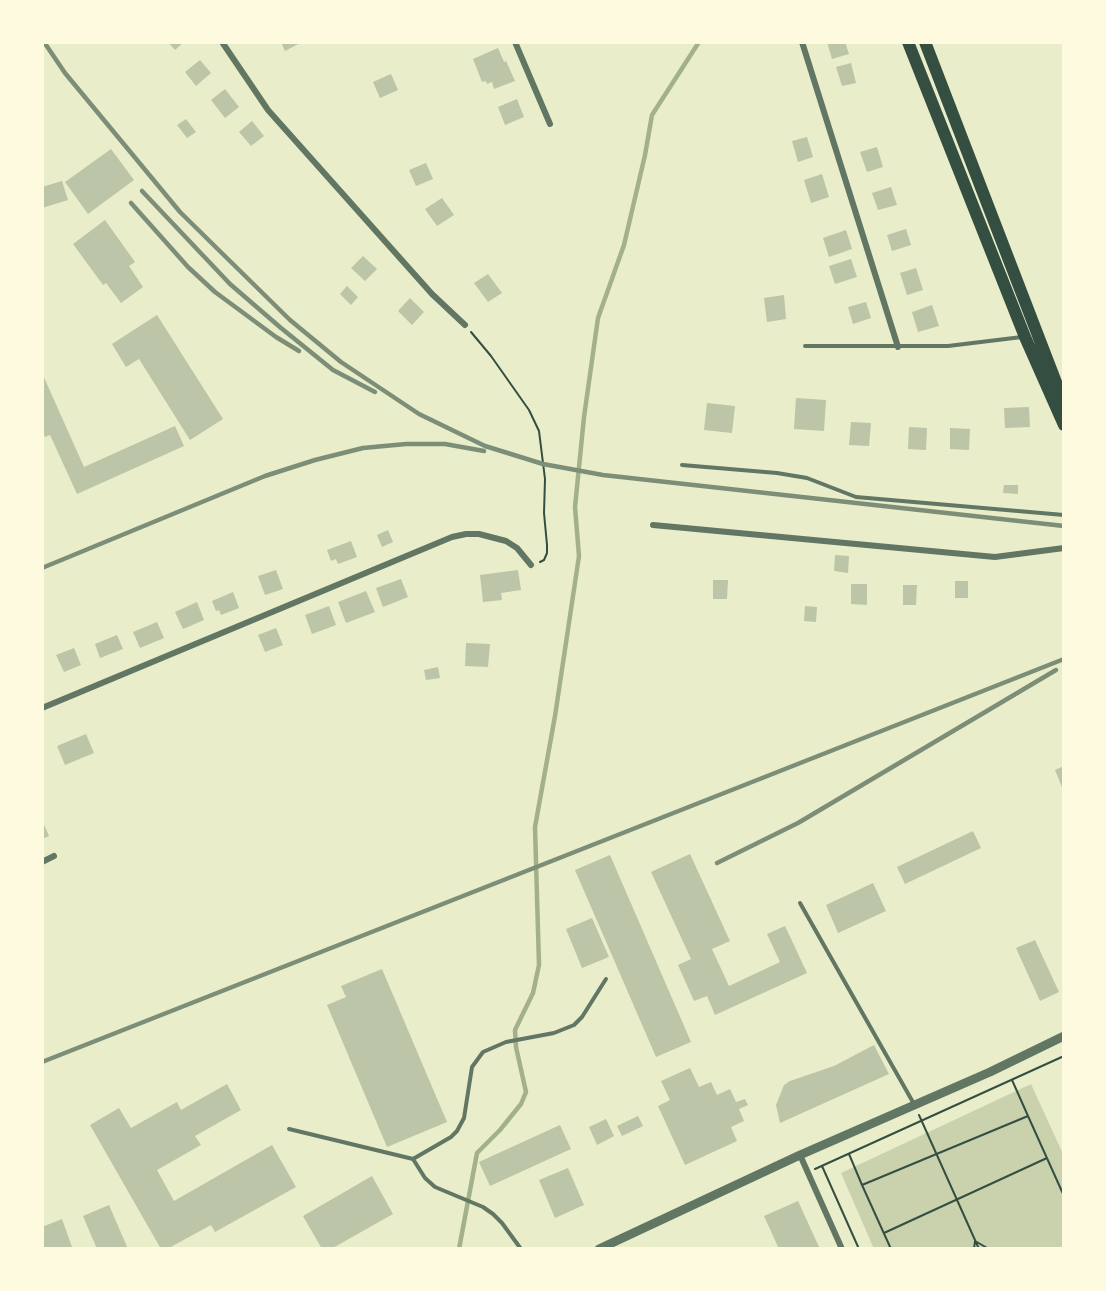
<!DOCTYPE html>
<html>
<head>
<meta charset="utf-8">
<style>
  body { margin:0 }
  #map { position:relative; width:1106px; height:1291px; overflow:hidden; background:#e9edc9; font-family:Rubik,sans-serif }
  canvas { display:block }
  .frame { position:absolute; inset:0; border:44px solid #fefae0; pointer-events:none }
</style>
</head>
<body>
<div id="map">
<canvas width="1106" height="1291"></canvas>
<div class="frame"></div>
</div>
<script>
const ctx = document.querySelector('canvas').getContext('2d');
ctx.lineJoin = 'round';
function paint(path, color) {
  ctx.fillStyle = color;
  ctx.fill(path, 'evenodd');
}
function shape(rows) {
  const path = new Path2D();
  for (const r of rows) {
    path.moveTo(r[0], r[1]);
    for (let i = 2; i < r.length; i += 2) path.lineTo(r[i], r[i + 1]);
  }
  return path;
}
function stroke(path, color, width, dash) {
  ctx.strokeStyle = color;
  ctx.lineWidth = width;
  ctx.lineCap = dash ? 'butt' : 'round';
  ctx.setLineDash(dash || []);
  ctx.stroke(path);
}
const green = shape([
  [1031,1084,1064,1156,1064,1249,874,1249,841,1173]
]);
const stream = shape([
  [459,1249,477,1153,500,1130,521,1104,526,1092,516,1047,515,1030,533,993,539,965,535,827,555,716,579,556,575,507,584,417,598,318,624,245,645,155,652,115,699,42]
]);
const building = shape([
  [168,42,184,42,175,50],
  [281,42,302,42,285,51],
  [827,42,845,42,849,54,832,59],
  [498,48,504,62,506,61,515,81,494,89,492,82,487,84,486,81,482,82,473,59],
  [200,60,211,73,196,86,185,72],
  [851,63,856,83,842,86,836,67],
  [391,74,398,90,380,98,373,82],
  [225,89,239,107,225,118,211,100],
  [517,99,524,117,505,125,498,107],
  [186,119,196,132,187,138,177,125],
  [252,121,264,136,251,146,239,132],
  [807,137,813,157,798,162,792,141],
  [877,147,883,167,867,172,860,152],
  [111,149,134,180,88,214,65,182],
  [426,163,433,179,416,186,409,170],
  [822,174,829,197,811,203,804,180],
  [62,181,68,200,42,208,42,187],
  [891,187,897,205,878,210,872,193],
  [442,198,454,215,437,226,425,209],
  [105,220,135,262,129,266,143,287,121,303,106,283,103,285,73,244],
  [906,229,911,245,892,251,887,235],
  [846,230,852,249,829,257,823,238],
  [363,256,377,269,365,281,351,268],
  [851,259,857,277,835,284,829,266],
  [916,268,923,290,907,295,900,273],
  [488,274,502,293,488,302,474,283],
  [347,286,358,297,351,305,340,294],
  [784,295,786,319,767,322,764,298],
  [410,298,424,312,412,325,398,311],
  [866,302,871,318,853,324,848,307],
  [932,305,939,326,918,332,912,312],
  [157,315,223,419,190,440,139,359,126,367,112,344],
  [42,373,84,467,175,426,184,446,77,494,50,435,45,437,42,429],
  [796,398,826,400,824,431,794,429],
  [707,403,735,406,732,433,704,430],
  [1029,407,1030,427,1005,428,1004,408],
  [851,422,871,423,869,446,849,445],
  [909,427,927,428,926,450,908,449],
  [950,428,970,429,969,450,950,449],
  [1004,485,1018,485,1018,494,1003,493],
  [388,530,393,542,382,547,377,535],
  [351,541,357,557,338,564,336,559,331,561,327,550],
  [835,555,849,556,848,573,834,571],
  [276,570,283,589,265,595,258,576],
  [518,570,521,590,501,593,502,600,483,602,480,575],
  [401,579,408,597,383,607,376,588],
  [713,580,728,580,727,599,713,599],
  [955,581,968,581,968,598,955,598],
  [851,584,867,584,867,605,851,604],
  [903,585,917,585,916,605,903,605],
  [366,591,375,612,346,623,338,602],
  [233,592,239,608,221,615,219,610,216,611,212,601],
  [197,602,204,620,183,629,175,612],
  [329,606,336,625,312,634,305,615],
  [805,606,817,607,816,622,804,621],
  [157,622,164,638,140,648,133,632],
  [276,628,283,645,265,652,258,635],
  [117,635,123,649,100,658,95,644],
  [466,643,490,644,488,667,465,666],
  [74,648,81,665,64,672,56,655],
  [438,667,440,678,426,680,424,670],
  [86,734,94,753,65,765,57,746],
  [1064,766,1064,792,1055,770],
  [42,820,49,836,42,839],
  [973,831,981,848,905,884,897,867],
  [690,854,730,941,712,949,729,986,780,962,767,934,785,926,807,973,715,1015,707,996,694,1001,678,965,691,959,651,872],
  [610,855,691,1042,656,1057,575,870],
  [873,883,886,911,838,933,826,905],
  [592,918,609,957,582,968,566,929],
  [1035,940,1059,992,1040,1001,1016,948],
  [382,969,447,1122,387,1147,327,1005,346,997,341,986],
  [874,1045,889,1074,780,1123,776,1105,784,1085,790,1081,834,1066],
  [690,1068,699,1087,711,1082,717,1095,730,1089,736,1102,745,1099,748,1105,739,1109,744,1121,731,1127,737,1141,685,1165,658,1106,670,1100,661,1081],
  [227,1084,241,1110,195,1136,201,1145,157,1170,174,1201,272,1145,296,1187,215,1232,211,1225,167,1249,161,1249,90,1125,119,1108,131,1128,177,1102,181,1110],
  [638,1116,643,1126,622,1136,617,1126],
  [606,1119,614,1136,597,1145,589,1127],
  [560,1125,571,1149,490,1186,479,1162],
  [568,1168,584,1205,555,1218,539,1180],
  [372,1176,393,1214,331,1249,322,1249,303,1216],
  [798,1201,820,1249,779,1249,764,1216],
  [109,1205,128,1249,97,1249,83,1216],
  [62,1219,72,1247,67,1249,42,1249,42,1227]
]);
const path = shape([
  [471,332,491,356,529,410,539,431,545,479,544,513,547,545,547,553,544,560,540,562],
  [1012,1080,1028,1116],
  [919,1115,979,1249],
  [849,1154,862,1185],
  [822,1166,859,1249],
  [815,1169,1064,1056],
  [884,1233,1047,1158],
  [891,1249,862,1185,1028,1116,1064,1196],
  [974,1249,975,1241,989,1249]
]);
const service = shape([
  [805,346,948,346,1022,337],
  [682,465,777,473,807,478,856,497,1064,515],
  [800,903,914,1104],
  [289,1129,413,1159,425,1178,435,1187,483,1207,493,1214,502,1223,521,1249],
  [413,1159,451,1137,457,1131,464,1118,472,1067,483,1052,506,1042,554,1033,574,1025,582,1017,606,979]
]);
const minor = shape([
  [222,42,268,110,432,294,465,325],
  [515,42,550,124],
  [802,42,898,347],
  [653,525,995,557,1064,548],
  [42,708,452,537,466,534,479,534,506,541,517,548,531,565],
  [42,862,54,856],
  [800,1155,842,1249]
]);
const tertiary = shape([
  [599,1249,800,1155,990,1072,1064,1036]
]);
const trunk = shape([
  [908,42,1025,337,1064,425],
  [925,42,1064,403]
]);
const rail = shape([
  [44,42,65,73,180,212,290,320,341,362,419,414,485,446,543,464,603,475,1064,526],
  [142,191,230,284,281,328,333,370,375,392],
  [131,203,188,267,215,292,276,337,299,351],
  [42,568,265,476,315,460,363,448,406,444,445,444,484,451],
  [717,863,798,823,1056,670],
  [42,1062,1064,659]
]);
paint(green, '#cad2ad');
stroke(stream, '#a3b18a', 4.5);
paint(building, '#bcc5a7');
stroke(path, '#344e41', 2);
stroke(service, '#617663', 4);
stroke(minor, '#617663', 6);
stroke(tertiary, '#617663', 9);
stroke(trunk, '#344e41', 12);
stroke(rail, '#7c8e77', 4.5);
</script>
</body>
</html>
